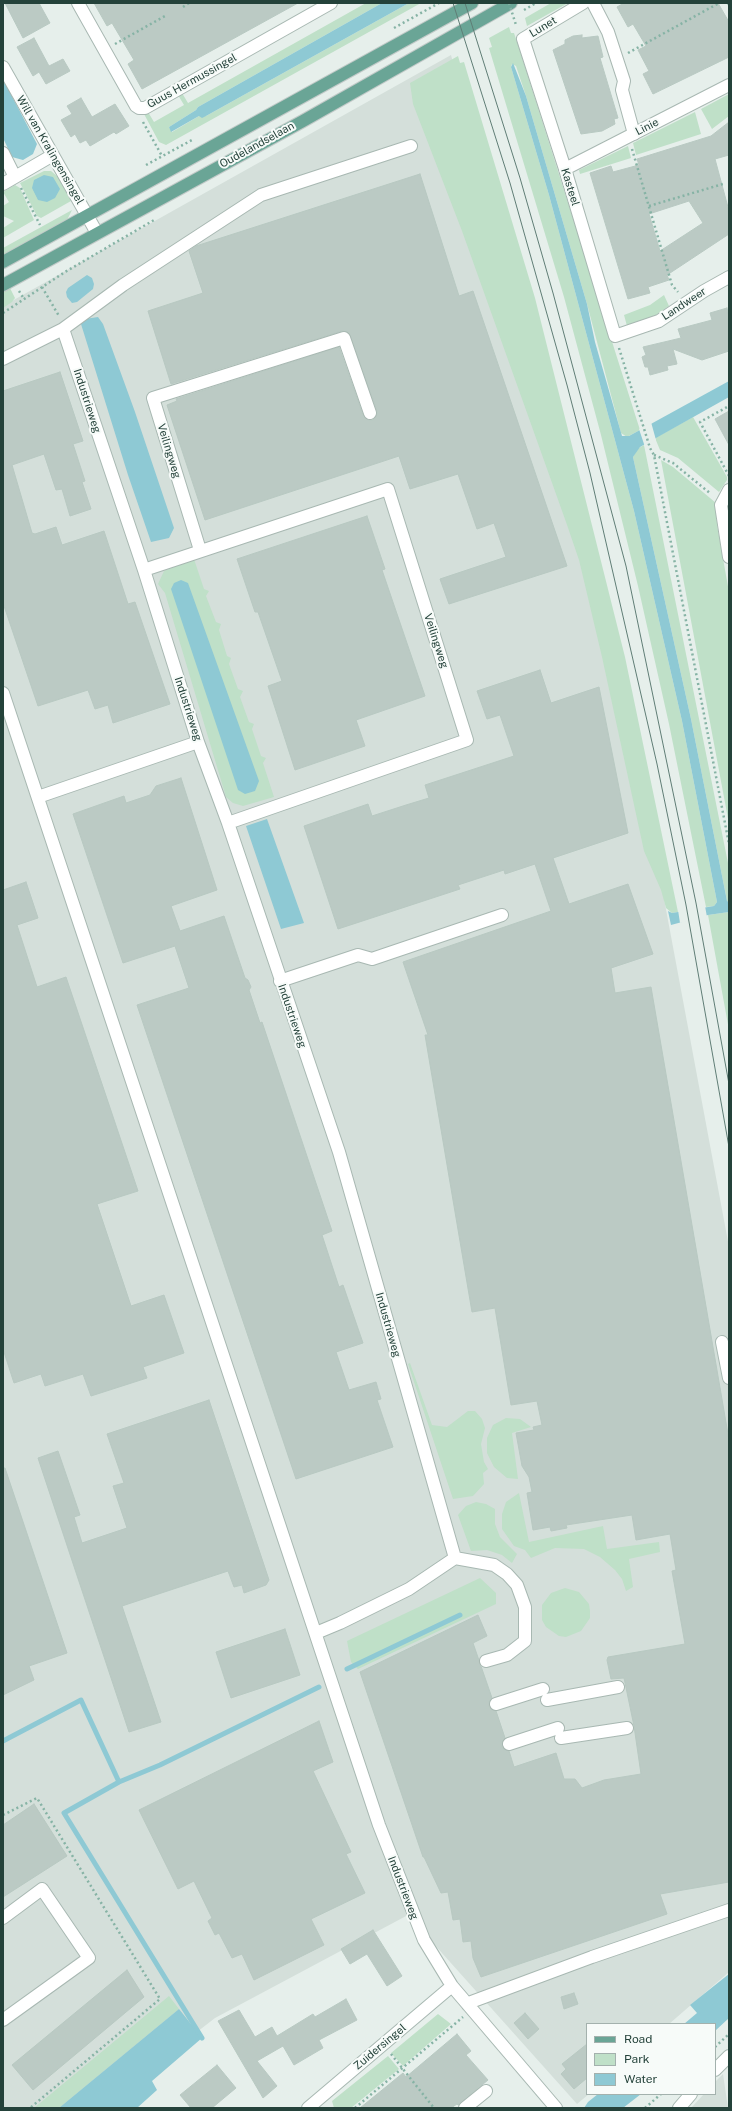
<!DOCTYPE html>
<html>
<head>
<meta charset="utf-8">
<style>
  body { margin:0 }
  #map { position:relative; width:732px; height:2111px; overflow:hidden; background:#e6efeb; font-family:"Public Sans",sans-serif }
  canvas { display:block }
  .frame { position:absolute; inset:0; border:4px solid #24423a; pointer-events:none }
  .legend { position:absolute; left:586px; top:2023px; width:130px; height:72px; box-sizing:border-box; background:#f7fbf9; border:1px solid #a3b1ad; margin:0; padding:5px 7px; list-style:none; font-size:12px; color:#24423a }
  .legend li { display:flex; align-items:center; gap:8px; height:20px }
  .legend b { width:20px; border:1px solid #a3b1ad }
</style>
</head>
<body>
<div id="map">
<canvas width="732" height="2111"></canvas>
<div class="frame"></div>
<ul class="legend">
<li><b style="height:5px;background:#6aa596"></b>Road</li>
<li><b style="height:11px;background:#bfe0c8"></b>Park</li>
<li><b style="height:11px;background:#8ec9d4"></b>Water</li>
</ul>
</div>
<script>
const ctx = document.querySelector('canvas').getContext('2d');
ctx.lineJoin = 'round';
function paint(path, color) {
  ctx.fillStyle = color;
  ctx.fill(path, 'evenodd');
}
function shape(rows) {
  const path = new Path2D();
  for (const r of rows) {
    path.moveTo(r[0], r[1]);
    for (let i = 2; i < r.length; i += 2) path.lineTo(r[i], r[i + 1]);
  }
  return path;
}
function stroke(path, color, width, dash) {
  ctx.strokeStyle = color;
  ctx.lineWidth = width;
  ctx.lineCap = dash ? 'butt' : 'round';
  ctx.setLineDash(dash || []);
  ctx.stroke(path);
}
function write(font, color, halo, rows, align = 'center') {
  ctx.font = font + ' "Public Sans",sans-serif';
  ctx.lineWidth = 4;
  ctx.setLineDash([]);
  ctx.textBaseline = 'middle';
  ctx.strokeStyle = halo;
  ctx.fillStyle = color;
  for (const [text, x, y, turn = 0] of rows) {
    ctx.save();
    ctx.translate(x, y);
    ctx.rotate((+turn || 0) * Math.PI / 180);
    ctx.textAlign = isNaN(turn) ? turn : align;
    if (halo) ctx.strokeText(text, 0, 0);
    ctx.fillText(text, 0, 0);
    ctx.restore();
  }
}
const built = shape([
  [451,55,648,813,729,1247,729,1972,669,2024,587,2024,587,2094,589,2094,577,2104,408,1915,215,2018,99,2108,3,2108,3,306],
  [723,2074,728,2108,691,2108,704,2094,715,2094,715,2082]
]);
const green = shape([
  [366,3,382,3,198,107,196,110,169,127,172,132,199,116,206,116,409,3,421,3,166,145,159,142,144,114,148,112,154,122,184,105,178,95,182,93,188,103],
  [551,3,568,3,527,26,525,18],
  [509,27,511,33,514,33,519,48,640,430,627,437,621,433,587,304,526,96,516,66,512,64,511,67,549,195,634,511,682,721,717,902,714,906,706,907,669,724,638,586,601,435,564,297,489,48,492,47,489,38],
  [458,56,460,63,464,62,535,298,625,657,678,912,672,913,666,908,661,890,644,851,602,657,579,560,566,522,462,231,413,104,410,83],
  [729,94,729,116,712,129,701,109],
  [695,112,701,134,636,155,633,143],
  [628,146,631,158,580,174,579,170],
  [44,171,51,171,58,177,71,201,41,218,37,216,20,183],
  [15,185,20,188,34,220,3,238,3,228,14,221,3,216,3,206,9,202,3,192],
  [72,210,66,222,3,257,3,248],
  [9,286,15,298,12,302,3,308,3,289],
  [664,295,669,306,656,315,627,326,624,315,650,305],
  [693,417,727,477,727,480,719,492,678,458,660,450,655,438],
  [644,445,729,868,729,902,727,901,691,719,633,457,637,449],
  [661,460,673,467,716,503,717,525,729,592,729,824],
  [194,559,204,589,209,591,206,596,216,622,221,624,219,630,227,656,231,658,229,664,238,689,243,691,240,697,249,722,254,724,252,729,261,756,266,758,263,763,274,797,243,806,233,803,226,797,165,593,158,584,164,571],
  [729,912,729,1030,708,915],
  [410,1363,432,1425,447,1427,468,1411,475,1411,482,1419,485,1428,481,1444,484,1462,488,1469,483,1473,484,1484,473,1496,453,1499,408,1364],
  [506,1418,520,1419,531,1427,512,1433,518,1479,507,1478,494,1467,487,1453,487,1438,493,1425],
  [519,1493,529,1542,603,1526,607,1549,659,1542,660,1552,629,1559,633,1587,626,1591,622,1579,615,1570,600,1557,584,1549,555,1548,531,1558,525,1550,514,1546,502,1529,502,1514,506,1502],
  [476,1502,486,1504,495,1509,495,1524,500,1537,517,1554,512,1563,502,1555,487,1550,471,1551,458,1515,466,1506],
  [480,1578,496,1593,496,1604,358,1669,351,1662,347,1641],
  [565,1588,579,1592,589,1604,590,1611,590,1618,581,1631,566,1637,559,1636,546,1627,542,1620,542,1605,551,1593],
  [169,1996,179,2009,59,2108,34,2108],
  [438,2014,451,2024,403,2066,391,2053],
  [388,2056,399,2069,351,2108,334,2108,332,2101]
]);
const water = shape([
  [382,3,409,3,206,116,202,118,199,116,171,132,169,127,196,110,198,107],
  [513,63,526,96,587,304,595,342,622,436,629,436,729,381,729,397,640,447,633,457,691,719,727,901,729,902,729,912,708,915,671,925,668,911,672,913,714,906,717,902,682,721,634,511,549,195,511,67],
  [3,79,37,144,33,154,23,160,12,157,3,138],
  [44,175,53,177,60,189,55,198,47,202,38,200,32,188,34,180],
  [87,275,92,278,94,284,93,289,77,302,72,303,67,297,66,292,68,288],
  [98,317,103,324,135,412,174,528,169,538,151,542,128,475,81,324,85,319],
  [181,580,188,583,259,781,255,791,245,794,238,790,171,589,174,583],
  [267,819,304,923,281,929,246,826],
  [729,1974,729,2018,715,2031,715,2024,684,2024,697,2013,690,2005],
  [179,2009,202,2038,152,2081,157,2090,137,2108,59,2108],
  [598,2094,641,2094,623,2108,584,2108,588,2102]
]);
const pier = shape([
  [651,422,656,440,645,447,639,429],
  [705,906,707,917,680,923,678,910]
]);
const stream = shape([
  [347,1669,460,1615],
  [3,1741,81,1700,119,1782],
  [202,2038,64,1813,119,1782,160,1765,319,1687]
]);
const building = shape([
  [5,3,39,3,50,23,23,38,5,3],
  [94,3,298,3,142,89,128,64,134,60,112,23,107,26,94,3],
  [624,3,718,3,729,22,729,57,653,94,643,74,649,71,638,50,646,46,633,24,628,27,617,7,624,3],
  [582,35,582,38,598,36,603,57,600,58,618,118,614,119,615,124,602,131,581,134,553,50,565,44,565,40,573,36,582,35],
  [34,38,49,66,63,59,70,71,46,84,39,72,33,76,17,47,34,38],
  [81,98,92,117,115,104,129,126,116,134,114,132,90,146,86,140,80,143,75,134,71,137,61,120,72,114,67,106,81,98],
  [729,122,729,155,715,159,729,211,729,234,667,275,669,280,648,287,650,293,628,299,590,173,611,166,613,172,639,165,637,159,711,136,729,122],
  [689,201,703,223,660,251,649,214,689,201],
  [420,174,459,296,473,291,567,566,449,604,440,579,506,557,494,523,477,529,458,474,410,489,399,456,205,520,167,405,177,401,176,399,339,347,363,415,368,420,373,420,377,415,377,411,349,333,342,331,171,384,148,311,203,293,189,251,196,246,420,174],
  [727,308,729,316,729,351,702,360,673,349,677,364,667,366,668,370,650,375,648,367,645,367,642,357,646,355,643,347,681,338,678,329,712,320,710,313,727,308],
  [60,372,83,441,73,444,85,481,82,482,91,509,70,516,62,489,56,490,44,454,12,465,32,533,35,534,56,527,62,545,104,531,128,604,135,602,170,704,113,723,108,705,95,709,88,690,38,706,3,603,3,391,60,372],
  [729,411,729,445,715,419,729,411],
  [367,516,385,569,382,570,425,696,356,720,365,746,295,770,268,686,282,681,258,612,255,612,237,559,367,516],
  [540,670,551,703,599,687,628,833,553,858,569,904,628,884,653,954,611,968,615,993,651,987,729,1440,729,1882,660,1894,667,1914,481,1977,473,1958,471,1941,463,1942,460,1919,453,1920,448,1892,441,1893,424,1857,423,1857,360,1672,478,1615,487,1636,473,1643,492,1698,489,1702,489,1707,496,1711,505,1738,502,1742,502,1747,509,1751,514,1767,556,1753,564,1779,575,1779,582,1788,604,1780,641,1774,634,1726,624,1678,611,1679,607,1660,608,1657,685,1644,672,1571,676,1570,670,1534,636,1540,632,1515,566,1525,567,1528,551,1531,550,1527,533,1530,527,1493,532,1492,529,1477,522,1466,516,1433,534,1430,533,1427,542,1425,537,1401,511,1405,495,1308,472,1312,425,1035,428,1035,403,962,551,911,535,864,505,874,504,870,458,885,460,889,338,929,304,826,368,804,372,816,406,805,429,798,425,785,514,756,500,715,487,719,477,691,540,670],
  [181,778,217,890,171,906,180,931,224,916,245,978,248,980,251,987,249,990,260,1023,262,1022,332,1231,322,1235,339,1287,343,1285,363,1343,336,1352,349,1390,376,1382,381,1399,377,1400,393,1447,296,1479,137,1005,189,988,175,946,123,963,73,814,124,796,126,803,150,795,156,786,181,778],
  [26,882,38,918,17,925,37,987,66,977,138,1191,97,1204,131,1306,164,1295,184,1353,143,1367,147,1378,91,1396,83,1374,45,1386,41,1374,14,1383,3,1349,3,890,26,882],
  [209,1400,269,1580,266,1585,244,1593,242,1585,234,1587,228,1571,122,1606,161,1722,129,1732,38,1458,58,1451,80,1515,74,1517,82,1543,127,1528,113,1486,124,1483,107,1434,209,1400],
  [3,1468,5,1468,67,1653,29,1666,34,1680,3,1695,3,1468],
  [285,1629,300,1675,231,1698,216,1652,285,1629],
  [319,1721,333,1762,313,1771,351,1852,346,1854,365,1893,311,1919,324,1945,254,1980,242,1954,232,1958,219,1933,215,1935,208,1921,212,1918,194,1881,178,1889,139,1810,319,1721],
  [34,1804,67,1856,3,1897,3,1825,34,1804],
  [373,1930,402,1976,387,1986,367,1954,350,1964,341,1949,373,1930],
  [127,1970,144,1997,33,2090,12,2065,127,1970],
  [574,1993,578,2004,564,2009,561,1997,574,1993],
  [346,1999,357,2020,319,2040,323,2048,294,2065,283,2046,257,2061,277,2086,263,2098,218,2021,239,2010,255,2037,272,2027,277,2036,313,2014,315,2017,346,1999],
  [525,2013,539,2029,528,2039,514,2023,525,2013],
  [457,2034,471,2051,466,2055,488,2080,458,2105,457,2104,451,2108,360,2108,403,2073,406,2077,457,2034],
  [587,2044,587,2078,574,2089,561,2074,566,2069,562,2064,587,2044],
  [217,2065,236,2088,212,2108,191,2108,180,2095,217,2065]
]);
const path = shape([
  [728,3,729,5],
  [183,7,189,3],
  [524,10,536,3],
  [394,28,439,3],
  [115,44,165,16],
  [628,53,719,3],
  [143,122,162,156],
  [632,149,672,285,678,292],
  [146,165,192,140],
  [21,188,40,225],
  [649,206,723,184],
  [42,287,59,316],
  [19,291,24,299],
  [3,313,65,272,154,220],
  [619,348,650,448,654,455,729,844],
  [654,455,673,463,711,494],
  [729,476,700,422,729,406],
  [3,1815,37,1798,160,1999,30,2108],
  [715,2047,729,2034],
  [391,2054,434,2108],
  [355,2108,463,2017],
  [645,2108,661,2094]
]);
const minor = shape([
  [78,3,136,106,139,108,145,108,331,3],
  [583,3,523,39,565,169,615,336,659,321,704,291,729,277],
  [593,3,608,32,624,81,622,90,634,134],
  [3,67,97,233],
  [3,153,15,177],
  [565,169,729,85],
  [3,184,53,155],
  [63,329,144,570,198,742,228,823,339,1152,455,1558],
  [3,359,63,329,123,285,261,195,411,146],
  [729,490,721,505,729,557],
  [200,550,153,398,344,338,370,413],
  [144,570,388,489,467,740,228,823],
  [3,693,379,1825,424,1940,452,1986,556,2108],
  [38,797,198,742],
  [280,981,358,955,372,959,502,915],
  [722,1342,729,1378],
  [455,1558,494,1565,507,1574,517,1585,525,1607,525,1641,507,1655,486,1661],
  [316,1633,340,1623,409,1589,455,1558],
  [547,1700,618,1687],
  [496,1704,543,1689],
  [561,1738,627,1728],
  [509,1744,558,1728],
  [3,1918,42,1889,89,1958,3,2020],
  [468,2005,471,2002,592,1957,729,1910],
  [715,2070,729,2056],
  [308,2108,452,1986],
  [465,2108,486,2091],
  [679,2108,691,2094]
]);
const major = shape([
  [3,262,472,3],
  [3,285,303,121,511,3]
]);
const tram = shape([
  [453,3,510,183,567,385,590,473,657,764,686,905,729,1147],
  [465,3,520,178,553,293,626,566,696,903,729,1084]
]);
const pathBridge = shape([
  [509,3,516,25]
]);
const streetNames = [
  ["Lunet",543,27,-31],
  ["Guus Hermussingel",192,81,-29],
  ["Linie",647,127,-27],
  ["Oudelandselaan",257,145,-29],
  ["Will van Kralingensingel",50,150,60],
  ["Kasteel",570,187,73],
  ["Landweer",684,304,-33],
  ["Industrieweg",87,401,72],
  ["Veilingweg",169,451,73],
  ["Veilingweg",436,641,72],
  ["Industrieweg",188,709,72],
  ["Industrieweg",292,1016,71],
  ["Industrieweg",388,1325,74],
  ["Industrieweg",403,1888,69],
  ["Zuidersingel",380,2047,-40]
];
paint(built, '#d4dfda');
paint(green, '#bfe0c8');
paint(water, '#8ec9d4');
paint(pier, '#e6efeb');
stroke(stream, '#8ec9d4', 5);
paint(building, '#bbcac4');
stroke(building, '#b8c9c2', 1);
stroke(minor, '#a8b8b2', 14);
stroke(major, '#c2cac8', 14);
stroke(path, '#86b3a5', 2.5, [2, 3]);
stroke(minor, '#fff', 12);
stroke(major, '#6aa596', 12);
stroke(tram, '#5f7d75', 1);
stroke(pathBridge, '#86b3a5', 2.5, [2, 3]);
write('11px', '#24423a', '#f7fbf9', streetNames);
</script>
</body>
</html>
